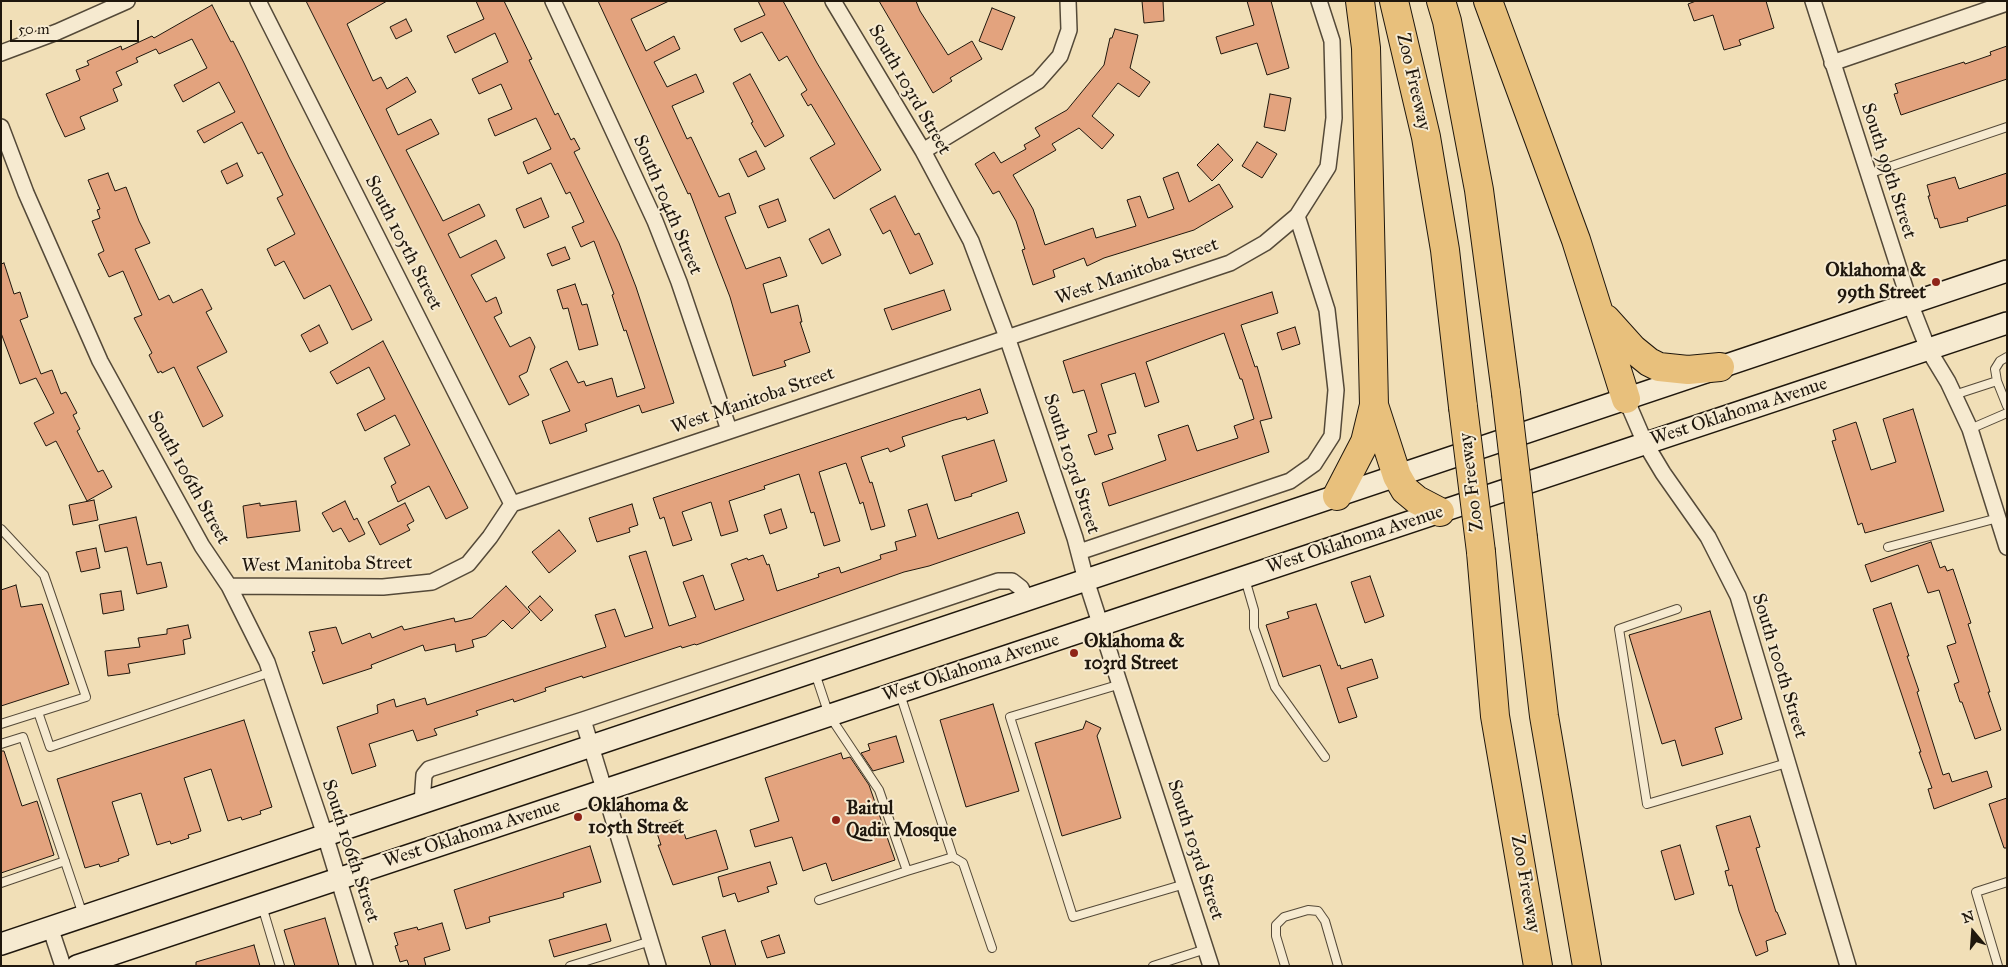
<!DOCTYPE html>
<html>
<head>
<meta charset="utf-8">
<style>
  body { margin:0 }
  #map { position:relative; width:2008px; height:967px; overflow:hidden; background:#f1dfb7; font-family:"IM FELL Great Primer",serif }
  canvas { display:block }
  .frame { position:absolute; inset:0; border:2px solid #1f170d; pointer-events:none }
  .north { position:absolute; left:1948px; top:907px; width:50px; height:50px; -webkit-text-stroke:4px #f6ead0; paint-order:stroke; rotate:342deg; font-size:14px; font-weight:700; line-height:20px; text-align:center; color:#1f170d }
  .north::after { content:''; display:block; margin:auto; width:18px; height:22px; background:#1f170d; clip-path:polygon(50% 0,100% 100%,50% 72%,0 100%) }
  .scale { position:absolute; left:10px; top:20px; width:129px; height:22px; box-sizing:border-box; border:2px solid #1f170d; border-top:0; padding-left:6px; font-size:15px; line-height:18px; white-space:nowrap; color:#1f170d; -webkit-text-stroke:4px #f6ead0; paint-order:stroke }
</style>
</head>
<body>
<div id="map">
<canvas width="2008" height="967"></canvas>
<div class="frame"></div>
<div class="north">N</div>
<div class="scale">50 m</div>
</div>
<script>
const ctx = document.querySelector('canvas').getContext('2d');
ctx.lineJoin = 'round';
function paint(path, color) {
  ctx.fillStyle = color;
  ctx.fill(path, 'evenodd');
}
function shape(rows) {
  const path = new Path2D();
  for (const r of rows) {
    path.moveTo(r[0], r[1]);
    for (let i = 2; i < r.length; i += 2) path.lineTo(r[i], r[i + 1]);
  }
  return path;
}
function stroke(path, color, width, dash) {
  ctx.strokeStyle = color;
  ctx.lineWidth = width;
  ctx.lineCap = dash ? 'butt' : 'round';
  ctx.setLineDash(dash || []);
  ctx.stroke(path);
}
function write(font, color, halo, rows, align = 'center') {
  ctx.font = font + ' "IM FELL Great Primer",serif';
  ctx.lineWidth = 4;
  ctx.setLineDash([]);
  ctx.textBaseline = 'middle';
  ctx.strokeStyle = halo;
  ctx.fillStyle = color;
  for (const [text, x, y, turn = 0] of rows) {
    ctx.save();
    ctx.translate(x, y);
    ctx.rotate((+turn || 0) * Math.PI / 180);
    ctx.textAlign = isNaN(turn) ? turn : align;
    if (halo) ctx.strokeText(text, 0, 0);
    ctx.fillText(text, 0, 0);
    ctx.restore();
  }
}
const building = shape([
  [306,1,387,1,347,24,373,81,381,77,387,89,407,77,416,92,386,109,398,135,431,119,439,134,406,150,443,221,479,204,485,216,448,234,460,258,496,240,505,258,471,275,486,302,496,297,502,313,494,317,510,347,530,337,535,347,527,372,519,376,529,395,509,405,306,1],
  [476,1,504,1,532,59,529,60,555,115,558,113,571,140,574,138,580,149,574,152,619,243,636,287,674,403,642,413,639,405,585,424,587,431,550,444,542,421,570,411,550,369,567,361,578,383,584,381,586,386,612,378,617,397,645,388,626,330,624,331,612,295,614,294,594,241,581,247,572,227,584,222,570,192,566,194,551,163,528,174,523,162,551,149,536,118,495,136,488,119,512,109,501,84,479,94,472,79,508,62,495,33,455,53,447,36,484,19,476,1],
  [598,1,669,1,631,19,646,51,674,36,680,49,654,62,667,87,696,74,704,92,672,106,687,139,691,137,719,197,729,193,736,213,725,217,746,269,780,257,787,276,763,284,771,313,798,305,802,322,800,322,810,352,784,361,786,366,753,376,730,297,690,193,688,194,598,1],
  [758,1,783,1,817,63,881,170,834,199,810,158,835,144,811,104,808,106,801,94,807,90,787,56,779,61,762,32,741,42,734,29,765,15,758,1],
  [879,1,916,1,920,11,948,55,972,41,982,59,950,78,952,81,933,93,879,1],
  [1142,1,1163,1,1164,21,1144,23,1142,1],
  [1247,1,1271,1,1289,68,1267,75,1257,43,1221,54,1216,37,1254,25,1247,1],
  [1696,1,1766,1,1774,28,1739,40,1741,45,1724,50,1713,15,1694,21,1688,4,1696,1],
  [212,5,231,42,233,41,244,63,289,157,372,320,352,330,330,285,304,299,284,261,275,266,267,249,295,234,277,198,283,195,262,152,258,154,242,122,204,143,197,131,235,112,219,82,183,102,174,85,207,68,192,39,159,54,156,49,136,58,138,62,116,72,122,85,113,89,118,101,80,117,85,129,65,137,57,120,46,94,80,80,76,70,89,65,87,61,121,46,122,50,152,36,154,38,212,5],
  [992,8,1015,17,1002,50,979,41,992,8],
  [406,19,412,31,396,39,390,27,406,19],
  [1115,29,1138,35,1130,68,1150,82,1139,97,1118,83,1092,116,1114,135,1102,149,1079,128,1052,144,1056,150,1013,175,1033,209,1045,245,1093,228,1096,238,1136,226,1127,200,1140,196,1148,218,1174,209,1163,178,1178,172,1189,202,1219,184,1233,207,1194,230,1104,258,1087,266,1084,258,1053,270,1055,277,1033,285,1022,250,1025,249,1016,221,999,191,993,194,975,164,994,152,1001,163,1026,149,1024,145,1040,136,1035,128,1067,110,1104,65,1110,38,1112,38,1115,29],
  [2007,46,2007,79,1901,115,1894,94,1898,93,1895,84,1964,62,1965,64,1991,55,1990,52,2007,46],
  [750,74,784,136,765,147,751,123,753,122,733,83,750,74],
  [1270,94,1291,98,1285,131,1264,127,1270,94],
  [1257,142,1277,154,1262,178,1242,166,1257,142],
  [1218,144,1233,160,1212,181,1197,165,1218,144],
  [756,151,765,169,748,177,739,159,756,151],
  [237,163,243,176,227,184,221,171,237,163],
  [108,173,115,191,126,187,139,221,150,243,135,249,159,300,169,295,173,303,202,289,212,309,206,312,227,352,197,367,223,416,203,427,174,367,162,373,161,371,158,373,149,355,152,353,134,318,142,315,123,271,109,277,98,254,104,251,92,221,100,218,97,210,100,209,88,180,108,173],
  [2007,173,2007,205,1967,218,1968,221,1940,228,1937,218,1935,219,1928,196,1930,196,1927,185,1955,177,1959,189,2007,173],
  [895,196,915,235,919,233,933,264,910,274,890,230,883,234,870,209,895,196],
  [541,198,549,217,524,228,516,209,541,198],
  [778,199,786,221,768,228,759,206,778,199],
  [829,229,841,255,822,264,809,239,829,229],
  [565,247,570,259,552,266,547,254,565,247],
  [4,263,14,294,20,292,28,317,20,320,41,374,52,370,61,394,66,392,77,413,73,415,80,429,77,431,98,472,103,470,112,487,87,501,56,441,46,446,34,423,54,413,36,378,20,384,1,333,1,264,4,263],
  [575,284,582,305,587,304,598,345,579,350,568,308,563,309,557,290,575,284],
  [944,290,951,310,892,330,884,309,944,290],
  [1272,292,1278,313,1241,325,1255,367,1257,366,1272,418,1260,421,1269,452,1109,506,1102,483,1166,460,1158,435,1188,425,1197,451,1238,438,1234,426,1254,419,1242,379,1240,379,1224,333,1146,362,1159,402,1145,407,1135,373,1101,384,1116,433,1108,435,1113,449,1095,455,1088,435,1097,432,1084,390,1073,393,1063,361,1272,292],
  [319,325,328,343,310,352,301,335,319,325],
  [1295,327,1300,344,1282,350,1277,333,1295,327],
  [383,341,468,508,446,519,429,486,398,502,391,486,396,483,384,458,410,445,395,415,365,431,357,414,385,399,369,367,337,384,330,372,383,341],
  [980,389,988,413,967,420,966,417,954,420,902,437,905,446,890,452,888,448,861,457,870,483,872,482,885,526,871,530,863,502,860,504,846,463,819,472,840,541,824,546,814,512,811,513,799,474,764,486,765,489,729,501,738,531,721,536,711,502,682,512,692,540,673,546,664,517,660,519,653,498,980,389],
  [1913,409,1944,511,1865,533,1862,523,1858,525,1832,441,1836,440,1833,430,1856,422,1871,470,1896,462,1883,419,1913,409],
  [994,440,1007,481,971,494,972,496,955,501,942,456,994,440],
  [94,500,98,520,73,525,69,505,94,500],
  [296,501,300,531,247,538,243,506,260,503,260,506,296,501],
  [345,501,354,520,357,518,365,534,349,542,341,528,333,532,322,513,345,501],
  [405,503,414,521,407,525,410,530,380,545,368,522,405,503],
  [632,504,638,525,629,528,630,532,597,542,589,518,632,504],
  [927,504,938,539,1018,512,1025,533,929,566,904,572,696,645,695,644,682,648,681,646,583,678,582,676,545,688,546,691,514,702,513,699,476,711,478,715,434,729,437,735,417,741,413,730,369,744,376,766,352,774,337,727,378,713,377,705,394,699,396,707,425,698,427,705,606,647,595,615,615,609,625,637,653,628,629,556,646,551,669,626,696,617,683,582,703,575,715,610,744,600,731,564,747,558,748,560,763,555,767,565,769,564,777,591,819,577,818,574,839,567,841,573,881,559,880,555,897,550,895,542,916,536,908,510,927,504],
  [781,509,787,528,770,534,764,515,781,509],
  [136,517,147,565,161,562,167,587,137,594,127,547,105,552,99,525,136,517],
  [559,530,576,551,549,573,532,552,559,530],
  [1931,542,1940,568,1945,566,1947,571,1953,569,1971,623,1968,624,1990,692,1988,692,2001,730,1975,739,1962,702,1960,702,1954,684,1959,682,1947,646,1956,643,1939,590,1928,593,1918,565,1871,582,1865,565,1931,542],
  [96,548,100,568,81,572,76,552,96,548],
  [1370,576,1384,616,1365,623,1351,582,1370,576],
  [16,585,21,607,42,604,69,684,1,706,1,590,16,585],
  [506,586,530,612,512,629,503,620,486,636,472,640,474,647,456,652,455,644,425,651,423,645,371,665,372,668,323,684,312,652,315,651,309,632,336,627,342,644,370,633,372,638,402,626,404,630,454,618,455,622,472,618,506,586],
  [121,591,124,610,103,614,100,594,121,591],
  [540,596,553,610,541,621,528,607,540,596],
  [1891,603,1909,656,1907,656,1919,691,1917,692,1943,775,1949,773,1952,782,1987,771,1992,787,1934,809,1928,789,1932,788,1919,752,1921,752,1873,609,1891,603],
  [1316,604,1338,666,1340,665,1341,669,1372,659,1378,678,1347,688,1357,717,1339,723,1320,665,1283,677,1266,625,1289,618,1287,612,1316,604],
  [1710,611,1742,719,1715,728,1723,754,1682,766,1675,740,1662,744,1629,635,1710,611],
  [188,625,191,638,183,640,185,654,128,664,130,673,108,676,105,651,140,647,138,638,167,634,167,629,188,625],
  [993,704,1019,791,966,807,940,720,993,704],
  [244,720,272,807,260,811,261,814,242,820,241,817,228,821,211,769,184,778,201,831,188,835,189,838,171,844,170,841,157,845,141,793,112,802,129,855,118,859,119,861,100,867,99,864,85,868,57,779,244,720],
  [1086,721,1101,728,1097,736,1121,818,1062,836,1035,743,1083,729,1086,721],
  [896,736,904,762,873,771,861,753,870,750,868,744,896,736],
  [1,751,4,751,22,806,37,801,54,855,1,873,1,751],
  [841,753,843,759,850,757,869,785,895,860,832,881,826,863,803,871,792,837,755,847,750,830,779,821,765,778,841,753],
  [2007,798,2007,848,2004,848,1989,804,2007,798],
  [1750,816,1760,847,1756,848,1776,912,1777,912,1786,934,1766,941,1768,951,1756,956,1739,911,1732,885,1729,886,1725,871,1729,870,1716,826,1750,816],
  [680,820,686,839,716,830,728,869,673,885,658,845,661,845,655,827,680,820],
  [1680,845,1694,894,1675,900,1661,851,1680,845],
  [590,846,601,882,563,893,564,897,489,917,490,922,466,929,454,890,590,846],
  [770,862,777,884,767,887,769,892,738,902,735,893,723,897,718,877,770,862],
  [325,918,339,966,295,966,284,930,325,918],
  [442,923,450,950,424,958,426,966,409,966,407,960,400,962,395,946,398,945,394,933,417,927,418,930,442,923],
  [606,924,611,941,554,957,549,940,606,924],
  [725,930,736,966,711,966,702,937,725,930],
  [779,935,785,953,767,958,761,941,779,935],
  [254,945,260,966,196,966,196,962,254,945]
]);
const lane = shape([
  [1868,174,2007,127],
  [1997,381,1995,369,2000,361,2007,357],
  [1954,395,1997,381,2007,406],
  [1970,429,2007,413],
  [1,529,44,575,86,697,1,724],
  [1888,547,1998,518],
  [1245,579,1254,610,1254,628,1275,687,1325,757],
  [1677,609,1619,629,1647,804,1787,763],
  [815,673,829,715,879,790,907,871,953,857,900,694],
  [1121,684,1010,717,1073,917,1185,884],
  [38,712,50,747,271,672],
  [1,744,23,737,83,915],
  [953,857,963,863,992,948],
  [1,883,65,861],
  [819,900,907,871],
  [262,906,280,966],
  [570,966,651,941],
  [1153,966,1206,949],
  [1285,966,1276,936,1276,925,1284,917,1308,910,1318,911,1325,921,1338,966],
  [1998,966,1976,892,2007,882]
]);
const street = shape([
  [258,1,512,504],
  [553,1,655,221,679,282,729,430],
  [833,1,923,151,971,241,1007,337,1075,538,1086,580,1211,966],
  [1813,1,1910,303,1928,349,1948,382,1970,429,2007,547],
  [1,53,57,32,127,1],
  [1832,63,2007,3],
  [1,127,26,193,100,361,202,546,229,586,267,662,325,835,365,966],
  [923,151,1038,81,1060,56,1069,30,1068,1],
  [1626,399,1645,443,1663,473,1708,537,1738,596,1848,966],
  [1079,552,1290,481,1314,464,1332,436,1336,390,1327,310,1297,216,1328,167,1334,118,1332,41,1319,1],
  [229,586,383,587,432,582,468,564,490,537,512,504,1230,263,1265,243,1297,216],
  [583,720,658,966],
  [422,803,424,775,429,769,583,720,998,581,1012,581,1021,588,1027,600],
  [50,927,63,966]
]);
const secondary = shape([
  [1,944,2007,271],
  [77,966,2007,323]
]);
const highway = shape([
  [1394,1,1426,137,1445,250,1463,407],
  [1441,1,1447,21,1479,190,1506,393],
  [1488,1,1576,240,1626,399],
  [1606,319,1633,349,1649,362,1659,367,1688,370,1720,367],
  [1374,405,1397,476,1405,490,1417,500,1440,512],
  [1337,496,1365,442,1374,405,1366,48,1360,1],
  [1523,538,1544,716,1587,966],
  [1481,552,1495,716,1538,966]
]);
const highwayBridge = shape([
  [1506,393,1523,538],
  [1463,407,1481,552]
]);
const markers = [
  [1936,282,5,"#8f2418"],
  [1074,653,5,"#8f2418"],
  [578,817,5,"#8f2418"],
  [836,820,5,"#8f2418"]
];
const streetNames = [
  ["Zoo Freeway",1413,82,77],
  ["South 103rd Street",909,90,60],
  ["South 99th Street",1888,171,72],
  ["South 104th Street",667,205,67],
  ["South 105th Street",403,243,63],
  ["West Manitoba Street",1137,272,-19],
  ["West Manitoba Street",753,401,-19],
  ["West Oklahoma Avenue",1739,412,-18],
  ["South 103rd Street",1071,464,72],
  ["South 106th Street",188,478,61],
  ["Zoo Freeway",1472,482,-97],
  ["West Oklahoma Avenue",1355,540,-18],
  ["West Manitoba Street",327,565,-1],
  ["South 100th Street",1779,666,73],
  ["West Oklahoma Avenue",971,668,-18],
  ["West Oklahoma Avenue",472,834,-18],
  ["South 103rd Street",1195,850,72],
  ["South 106th Street",350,851,72],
  ["Zoo Freeway",1525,884,80]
];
const poiNames = [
  ["Oklahoma &",1926,271,"right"],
  ["99th Street",1926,293,"right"],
  ["Oklahoma &",1084,642],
  ["103rd Street",1084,664],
  ["Oklahoma &",588,806],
  ["105th Street",588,828],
  ["Baitul",846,809],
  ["Qadir Mosque",846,831]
];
paint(building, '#e3a37e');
stroke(building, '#1f170d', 1);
stroke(lane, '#544938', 10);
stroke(street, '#544938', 18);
stroke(secondary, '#1f170d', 24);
stroke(highway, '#1f170d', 30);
stroke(lane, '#f6ead0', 8);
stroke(street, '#f6ead0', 15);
stroke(secondary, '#f6ead0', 21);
stroke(highway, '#e8c07c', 28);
stroke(highwayBridge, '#1f170d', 30, []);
stroke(highwayBridge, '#e8c07c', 28);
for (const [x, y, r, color] of markers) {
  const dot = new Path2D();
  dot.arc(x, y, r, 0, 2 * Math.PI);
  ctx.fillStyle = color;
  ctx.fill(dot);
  stroke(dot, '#f6ead0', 2);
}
write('19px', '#1f170d', '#f6ead0', streetNames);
write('bold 19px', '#1f170d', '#f6ead0', poiNames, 'left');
</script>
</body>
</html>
